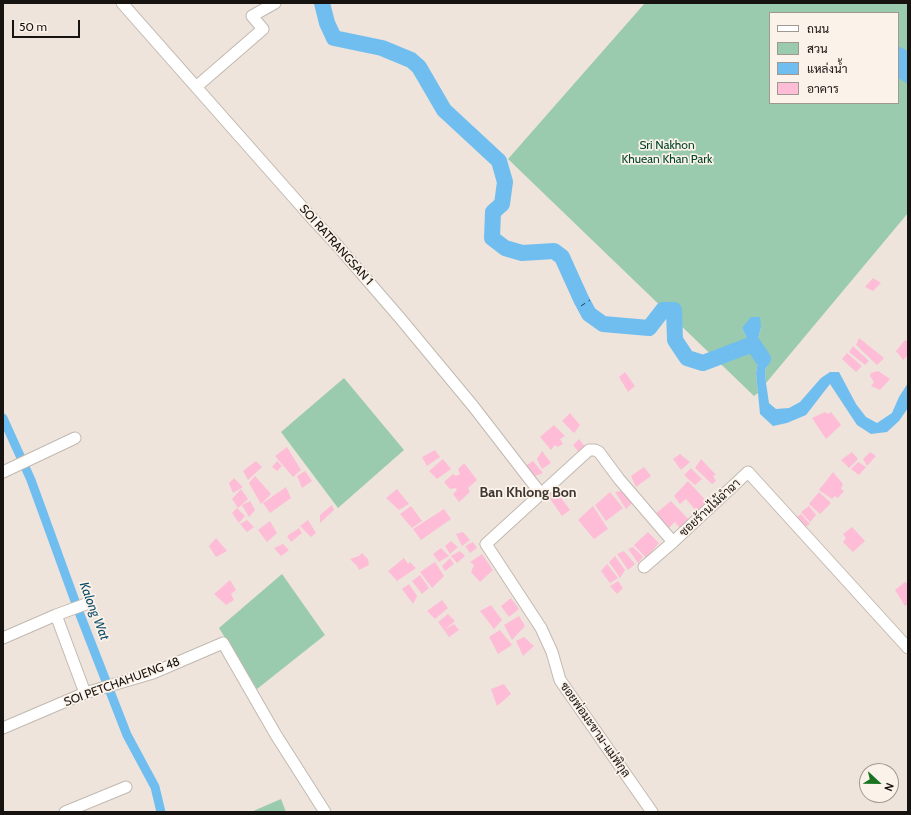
<!DOCTYPE html>
<html>
<head>
<meta charset="utf-8">
<style>
  body { margin:0 }
  #map { position:relative; width:911px; height:815px; overflow:hidden; background:#eee4dc; font-family:Cabin,Sarabun,sans-serif }
  canvas { display:block }
  .frame { position:absolute; inset:0; border:4px solid #161310; pointer-events:none }
  .legend { position:absolute; left:769px; top:12px; width:130px; height:92px; box-sizing:border-box; background:#fbf2e9; border:1px solid #9f9992; margin:0; padding:5px 7px; list-style:none; font-size:12px; color:#161310 }
  .legend li { display:flex; align-items:center; gap:8px; height:20px }
  .legend b { width:20px; border:1px solid #9f9992 }
  .north { position:absolute; left:859px; top:763px; width:40px; height:40px; box-sizing:border-box; background:#fbf2e9; border:1px solid #9f9992; border-radius:50%; rotate:112deg; font-size:11px; font-weight:700; line-height:16px; text-align:center; color:#161310 }
  .north::after { content:''; display:block; margin:auto; width:14px; height:18px; background:#1a7320; clip-path:polygon(50% 0,100% 100%,50% 72%,0 100%) }
  .scale { position:absolute; left:12px; top:20px; width:68px; height:18px; box-sizing:border-box; border:2px solid #161310; border-top:0; padding-left:5px; font-size:12px; line-height:14px; white-space:nowrap; color:#161310; -webkit-text-stroke:3px #fbf2e9; paint-order:stroke }
</style>
</head>
<body>
<div id="map">
<canvas width="911" height="815"></canvas>
<div class="frame"></div>
<ul class="legend">
<li><b style="height:5px;background:#fff"></b>ถนน</li>
<li><b style="height:11px;background:#9bcbaf"></b>สวน</li>
<li><b style="height:11px;background:#70beef"></b>แหล่งน้ำ</li>
<li><b style="height:11px;background:#febcd7"></b>อาคาร</li>
</ul>
<div class="north">N</div>
<div class="scale">50 m</div>
</div>
<script>
const ctx = document.querySelector('canvas').getContext('2d');
ctx.lineJoin = 'round';
function paint(path, color) {
  ctx.fillStyle = color;
  ctx.fill(path, 'evenodd');
}
function shape(rows) {
  const path = new Path2D();
  for (const r of rows) {
    path.moveTo(r[0], r[1]);
    for (let i = 2; i < r.length; i += 2) path.lineTo(r[i], r[i + 1]);
  }
  return path;
}
function stroke(path, color, width, dash) {
  ctx.strokeStyle = color;
  ctx.lineWidth = width;
  ctx.lineCap = dash ? 'butt' : 'round';
  ctx.setLineDash(dash || []);
  ctx.stroke(path);
}
function write(font, color, halo, rows, align = 'center') {
  ctx.font = font + ' Cabin,Sarabun,sans-serif';
  ctx.lineWidth = 3.5;
  ctx.setLineDash([]);
  ctx.textBaseline = 'middle';
  ctx.strokeStyle = halo;
  ctx.fillStyle = color;
  for (const [text, x, y, turn = 0] of rows) {
    ctx.save();
    ctx.translate(x, y);
    ctx.rotate((+turn || 0) * Math.PI / 180);
    ctx.textAlign = isNaN(turn) ? turn : align;
    if (halo) ctx.strokeText(text, 0, 0);
    ctx.fillText(text, 0, 0);
    ctx.restore();
  }
}
const green = shape([
  [645,3,908,3,908,213,766,383,765,370,770,361,757,344,761,327,742,328,758,362,756,373,758,393,754,396,508,159],
  [770,13,898,13,898,103,770,103],
  [344,378,404,450,338,508,281,432],
  [282,574,325,635,257,689,219,628],
  [281,799,286,812,251,812]
]);
const water = shape([
  [898,46,908,51,908,84,898,78],
  [751,317,760,317,761,327,757,344,770,361,765,370,766,383,769,403,776,409,789,408,800,402,821,378,830,372,839,372,856,404,866,417,877,423,892,413,899,397,908,383,908,408,899,421,887,432,871,434,857,425,830,384,806,415,787,423,773,426,760,414,756,373,758,362,742,328]
]);
const canal = shape([
  [3,418,31,480,79,612,127,735,155,787,161,812]
]);
const river = shape([
  [322,3,327,23,334,38,382,48,411,60,419,67,444,110,499,161,505,182,502,204,493,212,492,238,505,248,522,253,554,251,562,257,581,299,589,314,603,324,649,328,663,310,674,310,675,340,687,358,703,363,753,344,763,359]
]);
const ferry = shape([
  [581,306,590,300]
]);
const building = shape([
  [873,278,881,283,873,291,865,287],
  [859,338,884,358,877,365,856,345],
  [905,340,908,342,908,355,903,360,896,351],
  [853,346,869,361,865,365,849,352],
  [847,353,862,366,856,372,842,359],
  [878,371,890,379,880,390,871,386,874,382,870,376,871,373],
  [625,372,635,386,628,392,619,377],
  [825,412,828,414,831,412,841,425,826,439,812,418],
  [570,413,580,425,574,433,562,421],
  [554,425,565,436,560,439,563,444,558,447,555,445,551,450,540,437],
  [579,439,586,448,580,454,573,445],
  [287,447,301,470,293,477,275,456],
  [435,450,440,457,427,466,422,457],
  [542,451,551,463,542,469,537,459],
  [852,452,858,459,849,468,841,460],
  [870,452,876,456,867,466,863,459],
  [680,454,690,462,681,470,673,459],
  [443,459,451,469,437,479,429,471],
  [701,459,716,475,713,476,716,481,712,484,695,468],
  [256,461,262,467,248,480,243,471],
  [277,461,282,466,277,471,272,467],
  [533,461,543,473,535,476,525,466],
  [858,462,866,467,859,475,851,469],
  [464,463,477,480,468,488,470,492,459,502,453,494,457,490,455,488,450,489,444,482,453,474,456,476,460,474,458,469],
  [644,467,651,476,636,487,631,476],
  [691,468,702,479,695,485,684,475],
  [305,471,312,481,302,488,297,476],
  [833,472,843,484,841,489,844,491,838,498,835,496,832,499,819,490],
  [255,476,271,494,261,504,249,483],
  [234,478,243,487,233,493,229,483],
  [688,481,708,503,698,513,686,499,680,504,674,496],
  [286,487,291,498,270,513,263,503],
  [241,489,248,499,238,508,232,499],
  [397,489,409,504,399,510,386,498],
  [556,491,570,510,562,516,548,496],
  [621,491,632,503,626,509,615,492],
  [610,492,623,508,606,521,595,505],
  [819,492,831,503,820,514,809,504],
  [250,501,255,510,249,517,242,505],
  [671,501,690,521,681,530,675,522,667,530,654,515],
  [332,505,334,510,320,523,320,515],
  [411,506,422,521,412,528,400,514],
  [593,506,608,529,594,539,578,520],
  [809,506,816,515,810,522,801,512],
  [237,508,245,516,239,523,232,513],
  [444,509,451,519,421,540,413,529],
  [801,514,810,524,803,528,794,519],
  [247,520,254,527,247,532,240,524],
  [308,520,316,533,311,537,300,526],
  [270,521,277,533,267,542,258,530],
  [852,527,865,541,853,552,843,542,846,538,843,534],
  [299,528,302,533,291,542,287,536],
  [463,532,470,540,462,546,456,534],
  [648,532,659,543,646,558,634,545],
  [216,538,227,551,216,557,209,546],
  [451,541,458,547,450,554,445,546],
  [473,542,477,548,470,553,465,546],
  [283,544,289,550,281,556,274,548],
  [633,547,643,557,638,563,628,549],
  [441,548,449,556,439,562,433,554],
  [460,551,465,556,457,563,451,556],
  [624,551,635,564,628,570,617,554],
  [362,553,368,559,369,565,359,570,357,566,350,559,359,556],
  [482,554,493,570,480,582,471,572,474,565,470,562],
  [615,556,625,570,620,578,609,562],
  [404,558,408,564,410,562,416,568,397,581,388,571],
  [450,558,454,564,445,571,442,566],
  [435,562,444,576,432,588,420,572],
  [607,564,618,578,610,583,601,571],
  [420,575,429,588,422,594,412,581],
  [230,580,236,590,231,594,234,600,226,605,214,594],
  [618,581,623,588,617,594,610,586],
  [905,582,908,584,908,604,905,606,895,590],
  [409,584,417,596,413,604,402,589],
  [511,598,519,609,509,617,501,606],
  [442,600,448,608,435,619,427,611],
  [491,605,502,620,494,629,480,611],
  [448,614,455,621,444,630,438,622],
  [519,616,525,626,512,640,504,625],
  [454,624,459,630,449,637,444,630],
  [500,630,512,645,498,654,489,637],
  [524,637,534,646,523,656,516,641],
  [504,684,511,694,497,706,491,689]
]);
const street = shape([
  [122,3,310,216,336,244,400,318,473,406,541,494],
  [196,87,263,29,252,16,275,3],
  [3,472,75,438],
  [644,567,673,542],
  [56,615,85,693],
  [3,638,56,615,86,604],
  [3,728,85,693,153,673,223,643,276,735,325,812],
  [65,812,126,787],
  [652,812,560,680,552,652,541,628,486,544,589,450,595,450,599,452,619,479,673,542,748,472,908,648]
]);
const parkNames = [
  ["Sri Nakhon",667,145],
  ["Khuean Khan Park",667,159]
];
const streetNames = [
  ["SOI RATRANGSAN 1",336,245,48],
  ["ซอยร้านไม้ฉำฉา",710,508,-43],
  ["SOI PETCHAHUENG 48",122,682,-20],
  ["ซอยพ่อมะขาม-แม่พิกุล",595,730,55]
];
const waterNames = [
  ["Kalong Wat",94,611,69]
];
const quarterNames = [
  ["Ban Khlong Bon",528,493]
];
paint(green, '#9bcbaf');
paint(water, '#70beef');
stroke(canal, '#70beef', 9);
stroke(river, '#70beef', 16);
stroke(ferry, '#084969', 1, [5, 4]);
paint(building, '#febcd7');
stroke(street, '#c1b9b0', 13);
stroke(street, '#fff', 11);
write('12px', '#01462a', '#fbf2e9', parkNames);
write('12px', '#161310', '#fbf2e9', streetNames);
write('italic 13px', '#084969', '#fbf2e9', waterNames);
write('bold 14px', '#3e3730', '#fbf2e9', quarterNames);
</script>
</body>
</html>
